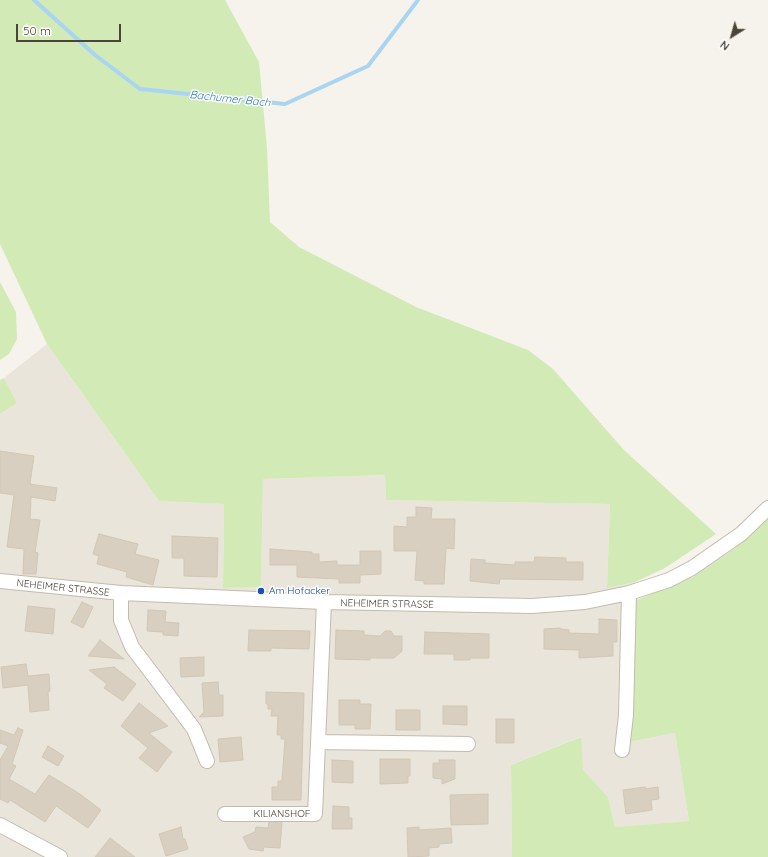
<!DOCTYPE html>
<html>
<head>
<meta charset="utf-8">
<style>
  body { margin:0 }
  #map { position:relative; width:768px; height:857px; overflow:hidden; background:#f6f3ec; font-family:Quicksand,sans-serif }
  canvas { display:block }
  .north { position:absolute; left:712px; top:16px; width:40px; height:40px; -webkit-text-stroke:3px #fff; paint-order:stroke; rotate:217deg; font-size:11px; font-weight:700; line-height:16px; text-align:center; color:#4b4439 }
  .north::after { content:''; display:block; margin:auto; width:14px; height:18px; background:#4b4439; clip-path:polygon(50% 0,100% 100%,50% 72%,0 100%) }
  .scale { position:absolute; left:16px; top:24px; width:105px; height:18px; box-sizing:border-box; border:2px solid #4b4439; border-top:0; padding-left:5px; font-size:12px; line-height:14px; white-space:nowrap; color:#4b4439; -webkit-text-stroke:3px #fff; paint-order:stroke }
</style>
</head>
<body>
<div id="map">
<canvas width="768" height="857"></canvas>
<div class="north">N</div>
<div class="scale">50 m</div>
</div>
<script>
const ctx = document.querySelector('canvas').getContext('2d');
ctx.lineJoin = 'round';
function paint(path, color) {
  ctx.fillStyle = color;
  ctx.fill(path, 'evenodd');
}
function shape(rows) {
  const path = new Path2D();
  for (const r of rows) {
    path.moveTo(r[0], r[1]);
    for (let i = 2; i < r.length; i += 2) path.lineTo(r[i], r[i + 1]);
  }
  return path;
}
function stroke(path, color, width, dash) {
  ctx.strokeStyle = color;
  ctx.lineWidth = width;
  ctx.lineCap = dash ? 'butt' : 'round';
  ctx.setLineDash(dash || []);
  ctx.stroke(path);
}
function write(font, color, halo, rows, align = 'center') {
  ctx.font = font + ' Quicksand,sans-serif';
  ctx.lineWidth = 3;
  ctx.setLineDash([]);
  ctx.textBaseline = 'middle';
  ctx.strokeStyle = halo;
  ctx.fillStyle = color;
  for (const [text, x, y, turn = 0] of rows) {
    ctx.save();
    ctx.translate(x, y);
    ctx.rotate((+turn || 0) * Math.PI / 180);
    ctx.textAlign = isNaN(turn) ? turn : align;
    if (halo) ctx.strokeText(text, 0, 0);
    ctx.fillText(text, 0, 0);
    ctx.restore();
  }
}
const residential = shape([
  [47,344,159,501,224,504,223,588,261,587,263,479,385,475,386,500,610,504,607,588,635,582,629,742,675,733,689,821,615,827,608,797,582,770,580,737,511,765,512,857,0,857,0,414,17,403,4,378]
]);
const green = shape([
  [0,0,225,0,259,62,267,148,270,222,299,247,416,307,528,350,553,369,623,449,716,534,665,568,635,582,607,588,610,504,386,500,385,475,263,479,261,587,223,588,224,504,159,501,47,344,0,244],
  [0,282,16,312,17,339,9,354,0,360],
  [4,378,17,403,0,414,0,380],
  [768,517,768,857,512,857,511,765,581,737,583,770,608,797,615,827,689,821,675,733,629,742,634,601,694,576,734,549]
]);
const stream = shape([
  [34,0,95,55,140,89,285,104,368,66,418,0]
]);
const building = shape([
  [0,451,34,456,30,484,57,488,55,501,31,497,30,519,40,520,35,552,38,553,36,574,23,574,24,549,7,547,14,495,0,493,0,451],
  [416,507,432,508,431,519,455,519,454,549,446,548,444,584,424,584,424,581,415,580,417,551,394,551,394,526,407,527,407,517,416,517,416,507],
  [99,534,138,544,135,554,159,560,153,585,126,577,127,572,97,564,99,556,93,554,99,534],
  [172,536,218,538,217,577,184,576,184,558,172,558,172,536],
  [270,549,312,552,312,554,319,554,319,562,337,561,337,565,360,565,360,551,381,551,381,574,360,575,360,583,339,583,339,579,297,577,297,565,270,565,270,549],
  [535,557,566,558,566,562,583,562,583,580,500,579,499,584,470,581,471,559,485,560,485,563,515,565,515,562,534,562,535,557],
  [82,602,93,607,83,628,71,622,82,602],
  [28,606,55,609,53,634,25,631,28,606],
  [148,610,166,611,165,622,179,623,178,636,163,635,163,632,147,631,148,610],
  [599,619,617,620,617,642,613,642,613,656,579,658,579,650,544,649,544,629,560,628,561,629,569,630,569,633,599,634,599,619],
  [249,630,310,631,309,649,271,648,271,651,248,651,249,630],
  [336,630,364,631,364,635,380,636,385,631,391,631,394,636,402,636,402,651,394,658,370,658,370,660,335,659,336,630],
  [425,632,489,634,489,658,470,658,470,660,454,660,454,654,424,654,425,632],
  [100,640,124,659,88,656,100,640],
  [204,657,204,676,181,677,180,658,204,657],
  [26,664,28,676,49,674,50,691,48,692,49,710,30,712,28,685,3,688,1,667,26,664],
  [114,667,136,684,123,701,104,688,107,684,89,670,114,667],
  [218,682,219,695,223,695,223,716,199,717,204,712,202,683,218,682],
  [266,692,304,693,301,800,272,800,272,787,278,787,278,781,282,781,285,739,281,739,281,735,277,735,278,716,271,716,272,709,268,709,268,704,266,704,266,692],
  [339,700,360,700,360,704,371,704,370,729,355,729,355,725,339,725,339,700],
  [139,703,168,726,149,733,172,752,157,772,139,758,148,748,121,726,139,703],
  [443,706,467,706,467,725,443,724,443,706],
  [396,710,420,710,420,730,396,730,396,710],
  [496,719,514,719,514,743,496,743,496,719],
  [18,728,23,730,12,764,16,766,9,779,35,794,49,775,80,794,101,810,88,828,56,806,45,822,10,800,8,803,0,799,0,760,8,746,0,743,0,730,14,735,18,728],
  [241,737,243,760,220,762,218,739,241,737],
  [48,746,64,756,58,766,42,757,48,746],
  [380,759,410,759,410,776,408,776,408,783,380,784,380,759],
  [332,760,353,761,353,783,332,782,332,760],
  [439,760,455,760,455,779,442,784,442,779,433,778,433,763,440,763,439,760],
  [645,787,645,789,658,787,659,799,651,800,652,810,626,814,623,790,645,787],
  [488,794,488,824,451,825,450,795,488,794],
  [333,806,349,807,349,818,352,818,352,829,332,829,333,806],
  [269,822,282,822,280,848,264,847,263,851,249,849,243,837,255,832,256,827,268,828,269,822],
  [181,827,183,839,185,839,188,849,166,856,159,834,181,827],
  [419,827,419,830,451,828,452,843,439,844,439,847,429,848,429,856,408,857,407,828,419,827],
  [110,838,135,857,95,857,110,838]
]);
const minor = shape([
  [0,581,121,593,324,602,532,606,585,602,629,593,669,580,692,568,741,534,768,508],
  [121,593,121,620,132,647,194,729,207,761],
  [318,742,468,744],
  [622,750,626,715,629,593],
  [225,814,315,814,324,602],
  [0,825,60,857]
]);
const markers = [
  [261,591,4,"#1a4fb4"]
];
const streetNames = [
  ["NEHEIMER STRASSE",63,588,6],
  ["NEHEIMER STRASSE",387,604,1],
  ["KILIANSHOF",282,814]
];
const transitNames = [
  ["Am Hofacker",269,591]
];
const waterNames = [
  ["Bachumer Bach",230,99,6]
];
paint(residential, '#eae5da');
paint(green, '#d2eab5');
stroke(stream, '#a9d4f2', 4);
paint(building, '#d8cfc1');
stroke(building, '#d3c7b4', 1);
stroke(minor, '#c2bbae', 16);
stroke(minor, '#fff', 14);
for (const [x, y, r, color] of markers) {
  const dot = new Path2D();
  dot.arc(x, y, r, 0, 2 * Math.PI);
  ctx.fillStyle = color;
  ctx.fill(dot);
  stroke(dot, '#fff', 1.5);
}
write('10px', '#4b4439', '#fff', streetNames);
write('10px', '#164399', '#fff', transitNames, 'left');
write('italic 11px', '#2e7ab2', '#fff', waterNames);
</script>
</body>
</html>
